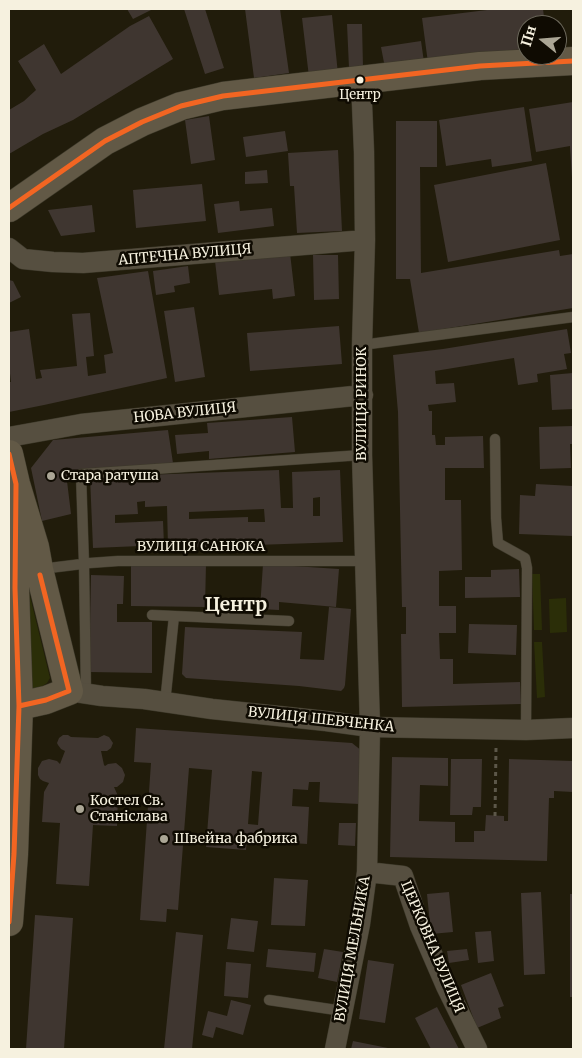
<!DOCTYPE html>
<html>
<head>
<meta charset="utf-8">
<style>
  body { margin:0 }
  #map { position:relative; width:582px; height:1058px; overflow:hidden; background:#211c0b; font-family:Merriweather,serif }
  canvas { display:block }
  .frame { position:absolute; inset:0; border:10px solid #f6f1df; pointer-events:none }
  .north { position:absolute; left:517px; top:15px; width:50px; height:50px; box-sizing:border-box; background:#0f0b02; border:1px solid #6b675a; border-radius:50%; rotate:287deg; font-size:14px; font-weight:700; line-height:20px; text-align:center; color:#f6f1df }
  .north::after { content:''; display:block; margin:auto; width:18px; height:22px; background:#aba695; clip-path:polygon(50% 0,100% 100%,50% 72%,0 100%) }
</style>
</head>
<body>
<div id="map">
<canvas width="582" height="1058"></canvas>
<div class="frame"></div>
<div class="north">Пн</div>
</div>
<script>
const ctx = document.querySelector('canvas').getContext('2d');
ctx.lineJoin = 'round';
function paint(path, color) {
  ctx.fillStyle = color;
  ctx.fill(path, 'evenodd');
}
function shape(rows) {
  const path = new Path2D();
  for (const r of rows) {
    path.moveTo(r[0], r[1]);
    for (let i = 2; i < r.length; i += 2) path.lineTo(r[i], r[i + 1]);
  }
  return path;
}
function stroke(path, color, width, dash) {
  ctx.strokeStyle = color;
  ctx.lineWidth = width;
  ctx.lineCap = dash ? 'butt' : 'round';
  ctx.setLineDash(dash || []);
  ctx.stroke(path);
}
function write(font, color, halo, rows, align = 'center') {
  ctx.font = font + ' Merriweather,serif';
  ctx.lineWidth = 5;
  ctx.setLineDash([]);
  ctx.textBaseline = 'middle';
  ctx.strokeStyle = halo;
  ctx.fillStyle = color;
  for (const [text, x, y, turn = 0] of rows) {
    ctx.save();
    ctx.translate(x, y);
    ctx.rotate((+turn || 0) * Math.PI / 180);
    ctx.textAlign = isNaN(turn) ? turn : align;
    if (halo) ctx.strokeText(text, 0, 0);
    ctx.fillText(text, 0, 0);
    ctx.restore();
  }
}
const green = shape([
  [532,574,540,574,542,630,534,630],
  [27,584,50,678,47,683,41,687,30,690],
  [566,598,567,632,550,633,549,599],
  [534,642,542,642,545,697,537,698]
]);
const building = shape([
  [127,9,153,9,133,19],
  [184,9,205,9,224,68,205,74],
  [245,9,280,9,289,73,254,78],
  [495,9,543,9,545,25,527,25,527,50,428,63,422,18],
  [332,15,338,74,309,77,302,18],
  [149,16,173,59,73,120,43,134,9,154,9,110,24,101,36,90,18,61,44,44,61,74,130,26],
  [347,24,362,24,363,67,349,68],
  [421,41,424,62,385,68,381,47],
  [573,102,573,178,572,178,570,146,536,152,529,109],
  [524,107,532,161,492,167,491,159,446,166,439,120],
  [209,116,215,160,191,164,185,120],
  [396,121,437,121,437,167,420,167,421,273,559,250,560,256,573,254,573,308,419,333,410,279,396,279],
  [285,131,288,151,246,157,243,137],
  [338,150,342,231,297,233,294,186,290,186,288,153],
  [546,163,560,240,448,262,434,185],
  [267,170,268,183,245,184,245,172],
  [202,184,206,221,136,228,133,190],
  [239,201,240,211,272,208,274,226,218,233,214,204],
  [92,205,95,232,61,236,48,210],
  [290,253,295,296,273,299,272,289,219,295,215,261],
  [313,255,338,255,339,299,314,300],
  [188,266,190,283,174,286,175,292,156,295,153,271],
  [148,271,167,378,44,405,9,412,9,382,11,382,9,365,9,332,29,329,36,379,42,378,40,370,77,366,72,314,90,313,94,356,86,357,88,376,106,373,104,355,113,353,97,278],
  [9,280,13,281,21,297,9,303],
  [194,307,205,377,175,382,164,311],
  [339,326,342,364,250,371,247,333],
  [567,329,571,353,564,354,567,369,537,374,538,382,518,385,514,358,435,371,436,384,454,383,456,402,428,405,429,411,432,411,432,435,435,435,436,445,445,445,445,437,483,436,484,468,445,468,445,500,461,500,462,570,439,571,439,606,456,606,456,633,439,633,440,659,453,659,453,684,520,682,521,704,402,707,401,634,406,634,406,607,402,607,398,412,393,355,443,349],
  [573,373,573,409,552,410,550,375],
  [292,417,295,452,209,459,209,451,177,454,175,435,208,433,207,423],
  [573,426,573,444,570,444,571,468,540,469,539,427],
  [168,430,173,463,72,472,67,481,71,514,42,521,31,468,53,440],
  [279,470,281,508,293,508,292,472,340,470,343,542,168,548,167,506,145,507,145,501,137,502,138,514,115,515,115,523,163,521,164,545,93,548,90,477],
  [320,497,320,516,313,516,313,498],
  [264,509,265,522,248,522,248,517,189,519,189,512],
  [536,484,573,486,573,536,519,534,520,495,535,496],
  [131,563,206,564,205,607,131,606],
  [263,564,339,569,336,607,279,602,279,610,260,609],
  [519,569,520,597,465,598,465,577,491,577,491,570],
  [91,575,124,576,123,604,117,604,117,622,152,622,152,673,89,672],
  [329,607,351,609,345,685,344,688,341,691,299,686,186,678,182,674,185,627,302,632,300,659,324,660],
  [469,624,517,625,516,655,468,653],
  [136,728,352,743,362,751,359,804,319,802,320,782,309,782,308,790,293,789,292,806,309,807,307,844,247,840,246,850,206,847,212,770,189,768,178,910,167,909,166,922,140,920,151,763,134,762],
  [252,771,262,772,258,825,248,824],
  [63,735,68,735,71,737,98,738,104,735,109,737,113,743,111,748,107,751,101,751,104,765,105,766,108,764,116,763,122,768,125,775,123,782,117,787,114,787,118,796,117,826,93,825,89,886,56,884,60,823,42,822,44,792,49,783,43,781,40,779,38,775,38,768,42,761,49,759,57,761,60,764,65,751,61,749,58,745,57,743,59,738],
  [392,757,448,758,448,786,420,785,419,821,455,822,455,842,474,842,474,831,485,831,486,815,504,816,504,821,508,821,509,759,573,761,573,792,554,791,554,798,549,798,547,861,390,857],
  [451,759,482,759,481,807,473,807,472,815,450,815],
  [339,823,356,823,355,846,338,845],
  [274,878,308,880,305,926,271,925],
  [449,892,453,932,431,934,427,894],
  [541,892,545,974,524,975,521,893],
  [570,894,573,894,573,997,570,997],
  [35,915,73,918,64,1049,26,1049],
  [231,918,258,921,254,952,227,949],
  [491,931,494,961,478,963,475,932],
  [176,932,203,935,192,1049,164,1049],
  [268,949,316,953,314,972,266,967],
  [324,949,343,952,337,982,318,978],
  [467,949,469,960,449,963,447,951],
  [368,960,394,964,385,1023,359,1019],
  [226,962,251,964,248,998,224,996],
  [491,973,504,1006,498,1008,501,1018,477,1028,461,985],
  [231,1000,251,1005,243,1035,216,1027,213,1038,202,1035,208,1011,227,1016],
  [437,1007,459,1049,431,1049,415,1018],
  [353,1041,388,1048,388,1049,351,1049]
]);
const path = shape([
  [495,816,496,748]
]);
const lane = shape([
  [362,345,573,317],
  [495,439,496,518,498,543,525,558,527,568,526,730],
  [41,569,90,563,118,561,364,561],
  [152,615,289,621],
  [86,694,84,564,81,474,362,455],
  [165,703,174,616],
  [269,1000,343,1011]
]);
const street = shape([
  [9,248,23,259,53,262,83,263,365,240],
  [9,437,81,424,363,395],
  [69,691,102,696,144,699,212,709,326,721,370,727,526,730,573,728],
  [367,872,403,876,420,926,446,986,477,1049],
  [335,1049,360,924,367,872,370,727,362,455,362,345,365,240,364,152,361,80]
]);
const secondary = shape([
  [9,208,105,141,142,122,181,106,223,96,480,66,573,61],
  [9,454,16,484,35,547,39,569,69,691,46,700,19,706],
  [9,922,14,854,19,706,15,588,16,484]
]);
const bus1 = shape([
  [9,208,105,141,142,122,181,106,223,96,480,66,573,61],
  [9,454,16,484,15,588,19,706,14,854,9,922],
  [19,706,46,700,69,691,40,575]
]);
const markers = [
  [360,80,4.5,"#f6f1df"],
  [51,476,5,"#aba695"],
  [80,809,5,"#aba695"],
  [164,839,5,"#aba695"]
];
const busNames = [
  ["Центр",360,95]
];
const streetNames = [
  ["АПТЕЧНА ВУЛИЦЯ",185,255,-5],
  ["ВУЛИЦЯ РИНОК",362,404,-90],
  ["НОВА ВУЛИЦЯ",185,413,-6],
  ["ВУЛИЦЯ САНЮКА",201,547],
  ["ВУЛИЦЯ ШЕВЧЕНКА",321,720,6],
  ["ЦЕРКОВНА ВУЛИЦЯ",432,947,67],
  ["ВУЛИЦЯ МЕЛЬНИКА",353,949,-80]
];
const poiNames = [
  ["Стара ратуша",61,476],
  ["Костел Св.",90,801],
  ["Станіслава",90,817],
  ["Швейна фабрика",174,839]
];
const districtNames = [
  ["Центр",236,606]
];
paint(green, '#2b2e08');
paint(building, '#3f3630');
stroke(lane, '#3d392a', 11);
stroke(street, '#3d392a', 21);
stroke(secondary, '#3d392a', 29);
stroke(path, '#5c5749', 3, [4, 4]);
stroke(lane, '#564f40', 10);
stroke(street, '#564f40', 20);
stroke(secondary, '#625946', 28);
stroke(bus1, '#f26522', 5);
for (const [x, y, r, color] of markers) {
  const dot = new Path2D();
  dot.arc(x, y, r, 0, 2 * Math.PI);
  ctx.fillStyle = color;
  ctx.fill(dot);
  stroke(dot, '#0f0b02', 2);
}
write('13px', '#f6f1df', '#0f0b02', busNames);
write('14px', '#f6f1df', '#0f0b02', streetNames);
write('14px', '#f6f1df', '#0f0b02', poiNames, 'left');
write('bold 19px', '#f6f1df', '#0f0b02', districtNames);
</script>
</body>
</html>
